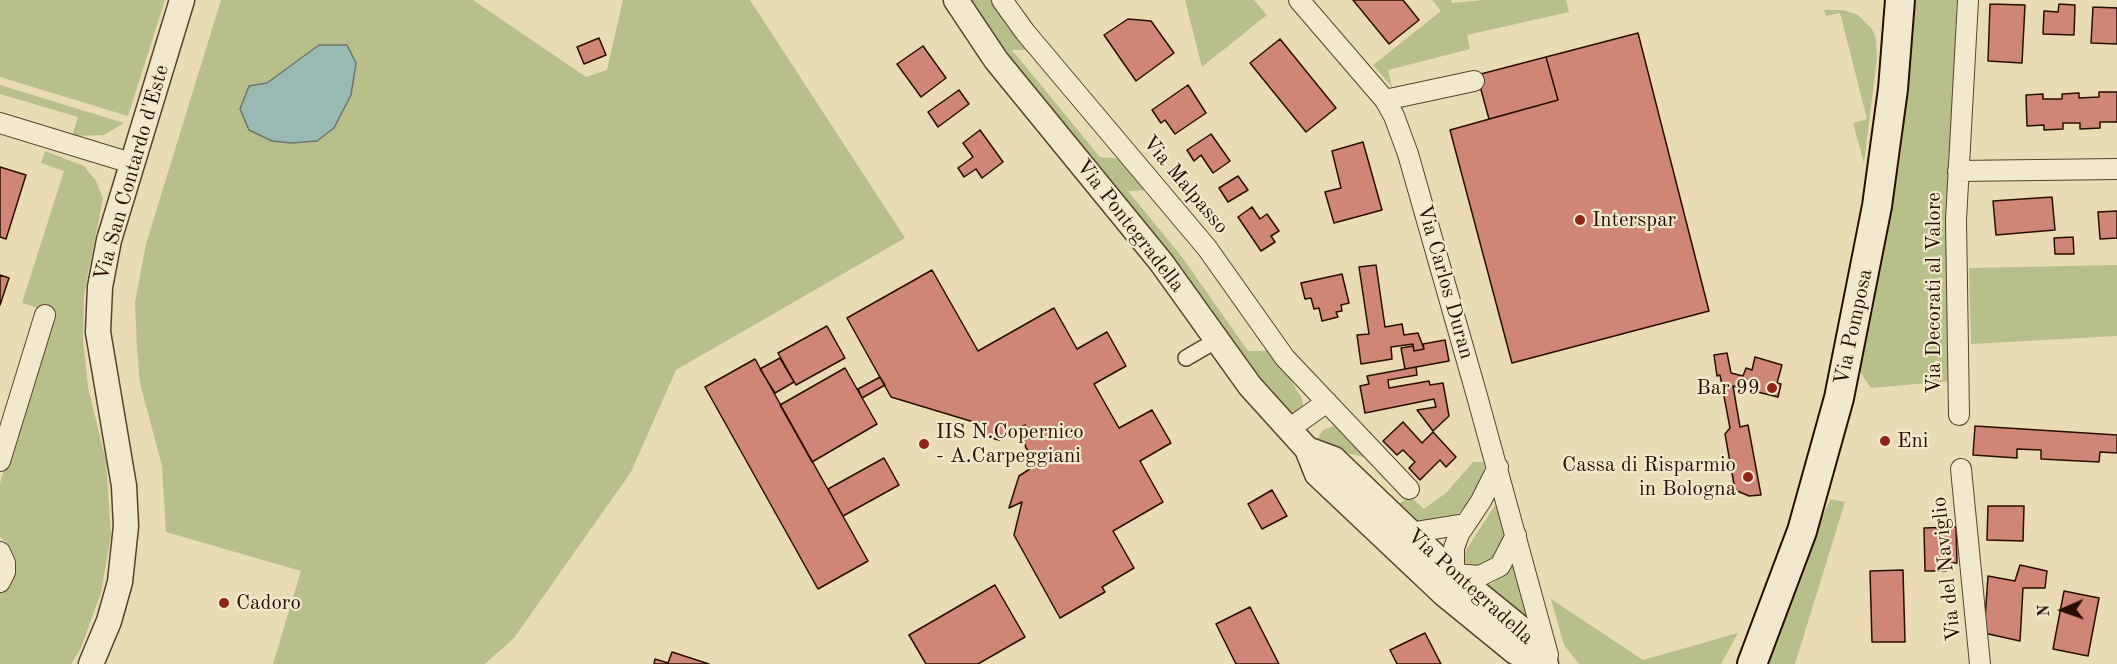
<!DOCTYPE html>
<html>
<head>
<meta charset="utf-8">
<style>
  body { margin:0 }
  #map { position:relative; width:2117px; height:664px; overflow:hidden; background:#e9dbb4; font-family:"Old Standard TT",serif }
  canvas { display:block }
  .north { position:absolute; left:2033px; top:580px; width:60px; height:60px; -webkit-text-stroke:4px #f1e8ce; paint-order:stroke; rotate:268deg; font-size:16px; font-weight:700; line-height:24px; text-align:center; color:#280e00 }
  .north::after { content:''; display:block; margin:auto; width:21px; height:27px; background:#280e00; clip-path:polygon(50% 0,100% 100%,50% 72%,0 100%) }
</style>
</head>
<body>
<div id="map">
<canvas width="2117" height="664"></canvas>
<div class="north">N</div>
</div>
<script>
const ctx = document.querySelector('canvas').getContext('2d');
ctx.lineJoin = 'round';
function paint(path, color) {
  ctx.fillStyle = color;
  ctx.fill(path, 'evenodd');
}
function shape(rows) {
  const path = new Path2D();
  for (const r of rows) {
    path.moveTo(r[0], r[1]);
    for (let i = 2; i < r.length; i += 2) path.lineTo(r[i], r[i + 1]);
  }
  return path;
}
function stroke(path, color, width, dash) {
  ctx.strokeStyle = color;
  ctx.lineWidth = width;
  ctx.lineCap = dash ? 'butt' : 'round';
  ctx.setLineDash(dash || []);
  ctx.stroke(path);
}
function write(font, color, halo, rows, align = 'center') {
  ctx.font = font + ' "Old Standard TT",serif';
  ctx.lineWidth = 4.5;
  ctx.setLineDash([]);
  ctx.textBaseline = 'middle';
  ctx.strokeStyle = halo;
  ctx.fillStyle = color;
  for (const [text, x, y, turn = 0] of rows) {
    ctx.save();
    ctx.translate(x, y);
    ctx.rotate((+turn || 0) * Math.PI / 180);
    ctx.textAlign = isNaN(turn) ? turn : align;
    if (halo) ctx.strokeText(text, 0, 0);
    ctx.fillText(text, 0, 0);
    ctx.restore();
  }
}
const green = shape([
  [0,0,165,0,128,116,0,77],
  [221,0,473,0,586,77,607,70,623,0,750,0,905,238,676,370,631,472,514,638,485,664,273,664,301,571,166,532,162,466,140,383,137,349,135,302,146,244],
  [967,0,995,0,1032,50,1012,50,1100,157,1124,159,1149,190,1128,191,1182,257,1248,351,1273,351,1301,397,1304,409,1293,417,1273,395,1153,234,1002,53],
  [1185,0,1254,0,1267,15,1202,67],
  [1432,0,1451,0,1452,3,1483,0,1566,0,1569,12,1467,35,1470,49,1388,70,1392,87,1373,65,1441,11],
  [1916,0,1957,0,1949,167,1951,381,1871,388,1858,369,1900,159],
  [1824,10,1843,10,1858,15,1872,29,1876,39,1877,58,1864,163,1853,123,1867,119,1840,13,1826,16],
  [0,85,124,123,104,135,72,136,78,117,0,94],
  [45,151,84,166,96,181,103,199,84,294,83,339,88,387,106,461,111,535,101,593,81,648,71,664,0,664,0,592,5,589,12,568,8,544,0,537,0,483,53,313,22,303,64,171,41,163],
  [2117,265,2117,336,1971,344,1969,268],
  [1336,425,1364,457,1324,448,1318,438,1323,430],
  [1473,462,1485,462,1482,483,1468,505,1452,518,1412,523,1395,507,1410,496,1424,509,1447,492],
  [1499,499,1507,532,1497,560,1466,574,1463,561,1466,550],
  [1830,499,1845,502,1795,664,1763,664],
  [1517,557,1531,629,1480,585,1492,584,1511,568],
  [1551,599,1643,660,1738,633,1721,664,1579,664,1564,645]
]);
const water = shape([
  [319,45,347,45,356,63,351,95,334,128,317,141,291,143,272,141,249,130,240,109,249,86,267,83,319,45]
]);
const building = shape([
  [1353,0,1403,0,1419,20,1389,44,1353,0],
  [1990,4,2025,5,2022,63,1988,61,1990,4],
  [2059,4,2075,5,2074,35,2043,34,2044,11,2058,12,2059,4],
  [2093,7,2117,8,2117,44,2091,43,2093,7],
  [1128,19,1151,21,1174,53,1136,81,1104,35,1128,19],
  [1638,33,1709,311,1512,363,1450,130,1558,100,1546,57,1638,33],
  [599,38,606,55,584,64,577,47,599,38],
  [1280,39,1336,108,1306,132,1250,63,1280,39],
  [923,46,946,78,921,97,897,64,923,46],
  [1546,57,1558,100,1489,119,1477,75,1546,57],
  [1188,85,1206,113,1175,134,1165,120,1161,123,1152,110,1188,85],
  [959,90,969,104,938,127,928,112,959,90],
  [2099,92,2117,92,2117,122,2100,122,2100,128,2080,129,2080,123,2063,123,2063,129,2044,130,2044,125,2027,126,2026,95,2043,94,2043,99,2062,99,2062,94,2079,93,2079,98,2099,97,2099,92],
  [980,130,1003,162,982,178,976,169,964,177,958,168,973,157,963,143,980,130],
  [1211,134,1230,161,1213,173,1201,155,1194,161,1187,150,1211,134],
  [1363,142,1382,210,1334,223,1325,192,1341,188,1332,151,1363,142],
  [0,167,26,175,6,239,0,237,0,167],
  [1238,176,1248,190,1228,202,1219,188,1238,176],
  [2052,197,2055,230,1996,235,1993,201,2052,197],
  [1252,207,1260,219,1267,214,1279,231,1271,236,1275,242,1261,251,1238,217,1252,207],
  [2117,211,2117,238,2100,239,2098,212,2117,211],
  [2073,237,2074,254,2055,254,2054,238,2073,237],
  [1376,265,1385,327,1402,324,1404,335,1418,333,1424,349,1414,351,1413,344,1391,347,1392,359,1361,364,1357,335,1369,334,1359,267,1376,265],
  [932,270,978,351,1054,308,1077,349,1107,332,1126,366,1094,384,1119,428,1152,410,1171,443,1140,461,1163,502,1113,531,1134,568,1102,587,1105,592,1060,618,1014,535,1022,502,1009,508,1019,476,1045,459,1033,456,1026,448,1023,438,1025,425,999,440,984,436,977,423,891,397,847,318,932,270],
  [1342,274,1349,303,1341,305,1342,311,1336,312,1338,317,1322,321,1319,308,1314,309,1311,298,1305,299,1301,283,1342,274],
  [0,275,9,278,0,305,0,275],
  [827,326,845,358,796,385,778,353,827,326],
  [1445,340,1449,361,1405,369,1401,348,1413,346,1414,351,1424,349,1423,344,1445,340],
  [1727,353,1731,373,1743,376,1746,368,1752,370,1755,357,1782,365,1777,383,1781,384,1778,397,1733,386,1740,427,1748,425,1761,495,1749,496,1735,490,1725,434,1730,428,1720,375,1717,376,1714,355,1727,353],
  [780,358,794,382,775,393,760,369,780,358],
  [755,359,868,561,818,589,705,387,755,359],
  [1416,367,1417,375,1388,380,1389,388,1429,381,1430,385,1443,383,1449,416,1433,431,1417,410,1436,407,1434,399,1365,413,1360,386,1369,384,1367,376,1416,367],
  [845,368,877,424,812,462,780,405,845,368],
  [880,377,885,385,862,398,858,389,880,377],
  [1403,422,1422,443,1433,432,1456,457,1446,467,1440,460,1420,480,1409,468,1415,462,1403,450,1397,455,1383,441,1403,422],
  [1975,426,2117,435,2117,453,2100,452,2099,462,2041,459,2041,450,2017,449,2017,458,1973,455,1975,426],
  [884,458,899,485,843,516,828,489,884,458],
  [1272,490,1287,516,1262,529,1248,504,1272,490],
  [1988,506,2024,506,2023,541,1987,540,1988,506],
  [1956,527,1957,563,1946,563,1946,571,1925,571,1924,528,1956,527],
  [2020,565,2047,571,2045,588,2023,588,2020,641,1984,633,1988,576,2015,581,2020,565],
  [1903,570,1905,642,1872,642,1870,571,1903,570],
  [995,585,1025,637,978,664,926,664,909,635,995,585],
  [2064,591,2099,598,2088,656,2053,649,2064,591],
  [1250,607,1279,664,1236,664,1216,624,1250,607],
  [1425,633,1441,664,1397,664,1390,650,1425,633],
  [672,652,709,664,654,664,655,659,668,663,672,652]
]);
const pedestrian = shape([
  [1186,358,1217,340]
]);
const minor = shape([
  [1002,0,1025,32,1207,248,1285,358,1409,489],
  [1299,0,1385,100,1394,116,1408,154,1477,396,1548,655],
  [1385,100,1474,81],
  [0,123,131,163],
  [1958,171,2117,169],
  [1959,415,1956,220,1968,0],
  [1289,429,1327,402],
  [0,461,45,315],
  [1498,467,1481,501,1459,534,1454,548,1454,574,1480,576,1500,566,1516,535],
  [1961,469,1980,664],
  [1409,533,1465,524],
  [0,552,5,563,5,572,0,582]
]);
const tertiary = shape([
  [956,0,996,60,1161,262,1250,386,1307,449,1317,474,1444,594,1515,652,1546,664],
  [1307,449,1334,459,1454,574,1535,640,1544,663],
  [91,664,109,621,120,582,126,526,124,486,98,332,100,287,109,240,182,0]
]);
const secondary = shape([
  [1752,664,1802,531,1839,398,1877,206,1893,89,1900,0]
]);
const markers = [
  [1580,220,6,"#8f2418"],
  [1772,388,6,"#8f2418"],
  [1885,441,6,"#8f2418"],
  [924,444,6,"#8f2418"],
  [1748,477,6,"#8f2418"],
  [224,603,6,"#8f2418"]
];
const streetNames = [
  ["Via San Contardo d'Este",132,173,-74],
  ["Via Malpasso",1185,185,50],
  ["Via Pontegradella",1130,226,52],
  ["Via Carlos Duran",1445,282,74],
  ["Via Decorati al Valore",1934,293,-90],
  ["Via Pomposa",1854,327,-78],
  ["Via del Naviglio",1947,569,-96],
  ["Via Pontegradella",1470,587,42]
];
const poiNames = [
  ["Interspar",1592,220],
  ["Bar 99",1760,388,"right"],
  ["IIS N.Copernico",936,432],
  ["- A.Carpeggiani",936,456],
  ["Eni",1897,441],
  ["Cassa di Risparmio",1736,465,"right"],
  ["in Bologna",1736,489,"right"],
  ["Cadoro",236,603]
];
paint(green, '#b9bf8b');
paint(water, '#98bab2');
stroke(water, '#6b756b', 1.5);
paint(building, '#cf8677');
stroke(building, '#280e00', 1.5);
stroke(pedestrian, '#58412d', 18);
stroke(minor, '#58412d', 22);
stroke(tertiary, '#58412d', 27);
stroke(secondary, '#280e00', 32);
stroke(pedestrian, '#f1e8ce', 15);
stroke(minor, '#f1e8ce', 20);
stroke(tertiary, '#f1e8ce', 24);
stroke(secondary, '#f1e8ce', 28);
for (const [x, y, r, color] of markers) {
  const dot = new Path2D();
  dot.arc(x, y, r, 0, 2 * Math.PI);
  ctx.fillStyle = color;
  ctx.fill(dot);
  stroke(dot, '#f1e8ce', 2);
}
write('21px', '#280e00', '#f1e8ce', streetNames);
write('21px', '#280e00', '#f1e8ce', poiNames, 'left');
</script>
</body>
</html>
